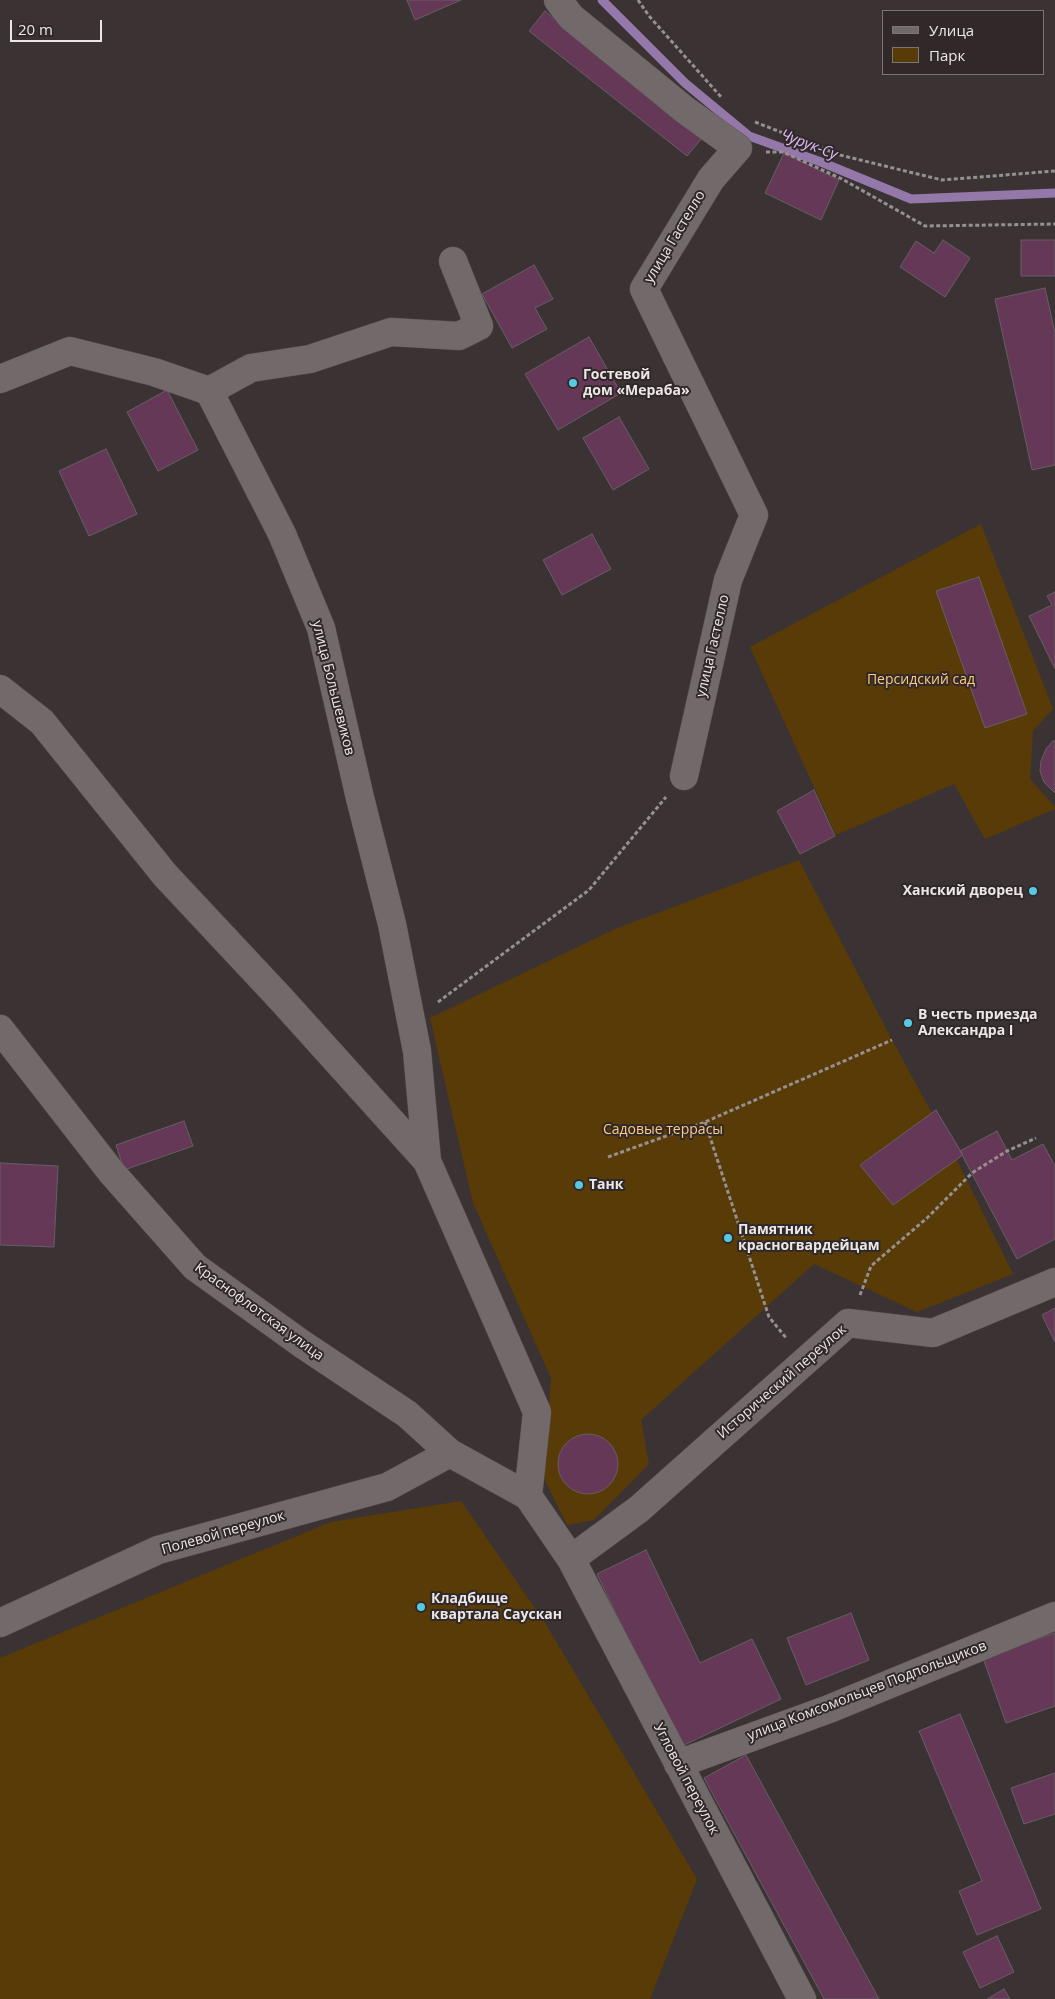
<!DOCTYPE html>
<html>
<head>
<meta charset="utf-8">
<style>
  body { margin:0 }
  #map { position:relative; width:1055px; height:1999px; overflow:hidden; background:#3b3333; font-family:"Open Sans",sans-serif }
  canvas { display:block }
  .legend { position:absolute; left:882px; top:10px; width:162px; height:65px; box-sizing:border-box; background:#312929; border:1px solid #7c7575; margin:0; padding:6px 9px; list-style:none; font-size:15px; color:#ece7e7 }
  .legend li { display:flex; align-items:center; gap:10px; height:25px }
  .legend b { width:25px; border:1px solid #7c7575 }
  .scale { position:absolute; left:10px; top:20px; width:92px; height:22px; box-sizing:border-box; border:2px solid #ece7e7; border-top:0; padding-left:6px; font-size:15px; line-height:18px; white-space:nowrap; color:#ece7e7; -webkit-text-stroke:4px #312929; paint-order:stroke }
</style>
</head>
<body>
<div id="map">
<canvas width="1055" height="1999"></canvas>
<ul class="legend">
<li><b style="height:6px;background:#72696a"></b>Улица</li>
<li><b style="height:14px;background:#583b06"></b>Парк</li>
</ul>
<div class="scale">20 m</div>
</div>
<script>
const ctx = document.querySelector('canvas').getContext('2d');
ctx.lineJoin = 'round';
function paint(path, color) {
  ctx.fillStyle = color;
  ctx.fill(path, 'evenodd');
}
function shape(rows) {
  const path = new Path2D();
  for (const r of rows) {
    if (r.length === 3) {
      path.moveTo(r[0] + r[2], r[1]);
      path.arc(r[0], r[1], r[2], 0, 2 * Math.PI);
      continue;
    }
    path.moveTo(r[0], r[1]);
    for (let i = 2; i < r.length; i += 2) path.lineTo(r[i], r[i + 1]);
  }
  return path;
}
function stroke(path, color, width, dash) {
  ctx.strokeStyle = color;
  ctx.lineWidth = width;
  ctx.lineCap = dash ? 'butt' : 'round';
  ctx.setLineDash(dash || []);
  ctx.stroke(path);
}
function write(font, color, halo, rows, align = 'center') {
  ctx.font = font + ' "Open Sans",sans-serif';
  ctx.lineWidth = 4;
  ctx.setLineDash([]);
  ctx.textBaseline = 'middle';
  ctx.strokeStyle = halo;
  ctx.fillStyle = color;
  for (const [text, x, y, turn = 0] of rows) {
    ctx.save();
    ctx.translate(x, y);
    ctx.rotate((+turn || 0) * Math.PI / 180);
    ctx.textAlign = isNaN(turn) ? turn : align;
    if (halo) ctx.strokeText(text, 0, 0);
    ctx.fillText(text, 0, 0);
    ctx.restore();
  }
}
const green = shape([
  [981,524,1053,709,1033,731,1030,779,1055,807,1055,809,985,839,954,784,836,835,750,647],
  [799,860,892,1040,951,1148,1013,1274,917,1312,814,1264,641,1420,649,1464,594,1520,567,1525,543,1476,551,1378,473,1203,430,1018,615,929],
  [461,1501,544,1621,697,1879,650,1999,0,1999,0,1658,331,1522]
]);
const stream = shape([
  [602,0,685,83,749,136,821,162,911,199,1055,193]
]);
const building = shape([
  [407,0,461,0,415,20,407,0],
  [545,11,703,137,687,156,529,31,545,11],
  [784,153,839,180,821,220,765,193,784,153],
  [943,240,970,258,945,297,900,267,916,241,934,253,943,240],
  [1021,240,1055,240,1055,276,1021,276,1021,240],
  [534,265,553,299,535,308,547,329,512,348,482,294,534,265],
  [1045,288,1055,333,1055,465,1032,470,995,299,1045,288],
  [589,337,621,393,558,430,525,374,589,337],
  [167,390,198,450,158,471,127,412,167,390],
  [619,417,649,469,613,490,583,438,619,417],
  [106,449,137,514,89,536,59,471,106,449],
  [592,534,611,569,562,595,543,560,592,534],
  [979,577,1027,714,985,728,936,591,979,577],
  [1055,592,1055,669,1029,616,1052,605,1047,596,1055,592],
  [1053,741,1055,741,1055,793,1044,782,1040,771,1041,761,1046,749,1053,741],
  [814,790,835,836,800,854,777,811,814,790],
  [936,1110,963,1155,893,1205,860,1165,936,1110],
  [184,1121,193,1146,124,1170,116,1145,184,1121],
  [997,1131,1012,1160,1043,1144,1055,1166,1055,1239,1017,1259,960,1151,997,1131],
  [0,1163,58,1166,54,1247,0,1245,0,1163],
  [1055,1308,1055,1342,1042,1315,1055,1308],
  [588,1464,30],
  [646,1550,700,1663,752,1639,781,1699,680,1747,597,1574,646,1550],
  [851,1613,869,1660,806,1685,787,1638,851,1613],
  [1055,1633,1055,1706,1006,1723,983,1658,1055,1633],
  [960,1714,1041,1909,977,1935,959,1891,982,1881,919,1731,960,1714],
  [746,1755,879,1999,824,1999,704,1778,746,1755],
  [1055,1773,1055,1814,1024,1824,1011,1788,1055,1773],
  [997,1936,1014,1972,980,1988,963,1952,997,1936],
  [1004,1989,1010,1999,987,1999,1004,1989]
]);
const path = shape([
  [638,0,649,16,722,98],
  [755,122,840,155,942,180,1055,171],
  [766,152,783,152,842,179,925,226,1055,224],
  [438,1002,589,890,666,797],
  [705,1122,769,1317,787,1339],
  [608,1157,705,1122,892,1040],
  [860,1295,871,1266,927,1218,972,1173,1007,1151,1036,1138]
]);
const minor = shape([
  [558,0,571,17,685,110,738,148,711,179,644,289,754,515,728,580,684,776],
  [0,379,70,351,154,372,209,391,282,534,321,628,360,798,392,924,417,1051,427,1161],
  [209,391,251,368,310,359,391,332,459,336,479,326,453,261],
  [0,689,42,722,165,875,281,999,427,1161,537,1412,528,1496,571,1559,802,1999],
  [0,1029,112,1173,195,1267,302,1344,407,1414,450,1453,528,1496],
  [571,1559,639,1509,848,1323,933,1333,1055,1282],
  [0,1623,158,1550,387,1487,450,1453],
  [678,1764,829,1709,1055,1616]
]);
const markers = [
  [573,383,5,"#57c9e2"],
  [1033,891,5,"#57c9e2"],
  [908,1023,5,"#57c9e2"],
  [579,1185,5,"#57c9e2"],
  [728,1238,5,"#57c9e2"],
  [421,1607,5,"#57c9e2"]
];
const streetNames = [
  ["улица Гастелло",675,237,-59],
  ["улица Гастелло",713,646,-77],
  ["улица Большевиков",333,688,76],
  ["Краснофлотская улица",259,1312,36],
  ["Исторический переулок",782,1382,-41],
  ["Полевой переулок",223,1533,-16],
  ["улица Комсомольцев Подпольщиков",867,1691,-21],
  ["Угловой переулок",686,1779,62]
];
const poiNames = [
  ["Гостевой",583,375],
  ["дом «Мераба»",583,391],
  ["Ханский дворец",1023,891,"right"],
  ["В честь приезда",918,1015],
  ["Александра I",918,1031],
  ["Танк",589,1185],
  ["Памятник",738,1230],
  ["красногвардейцам",738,1246],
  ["Кладбище",431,1599],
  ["квартала Саускан",431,1615]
];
const parkNames = [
  ["Персидский сад",921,680],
  ["Садовые террасы",663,1130]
];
const waterNames = [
  ["Чурук-Су",809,145,21]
];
paint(green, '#583b06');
stroke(stream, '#9378a9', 9);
paint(building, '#663857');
stroke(building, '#665f63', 1);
stroke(minor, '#574f50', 29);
stroke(path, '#969090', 3, [4, 2.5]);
stroke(minor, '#72696a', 28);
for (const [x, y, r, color] of markers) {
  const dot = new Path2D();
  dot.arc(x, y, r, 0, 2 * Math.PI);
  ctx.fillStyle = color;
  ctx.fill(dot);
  stroke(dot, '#312929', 2);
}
write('14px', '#ece7e7', '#312929', streetNames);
write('bold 14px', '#ece7e7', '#312929', poiNames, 'left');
write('14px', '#fdca80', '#312929', parkNames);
write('italic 15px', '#dcbcf7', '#312929', waterNames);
</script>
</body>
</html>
